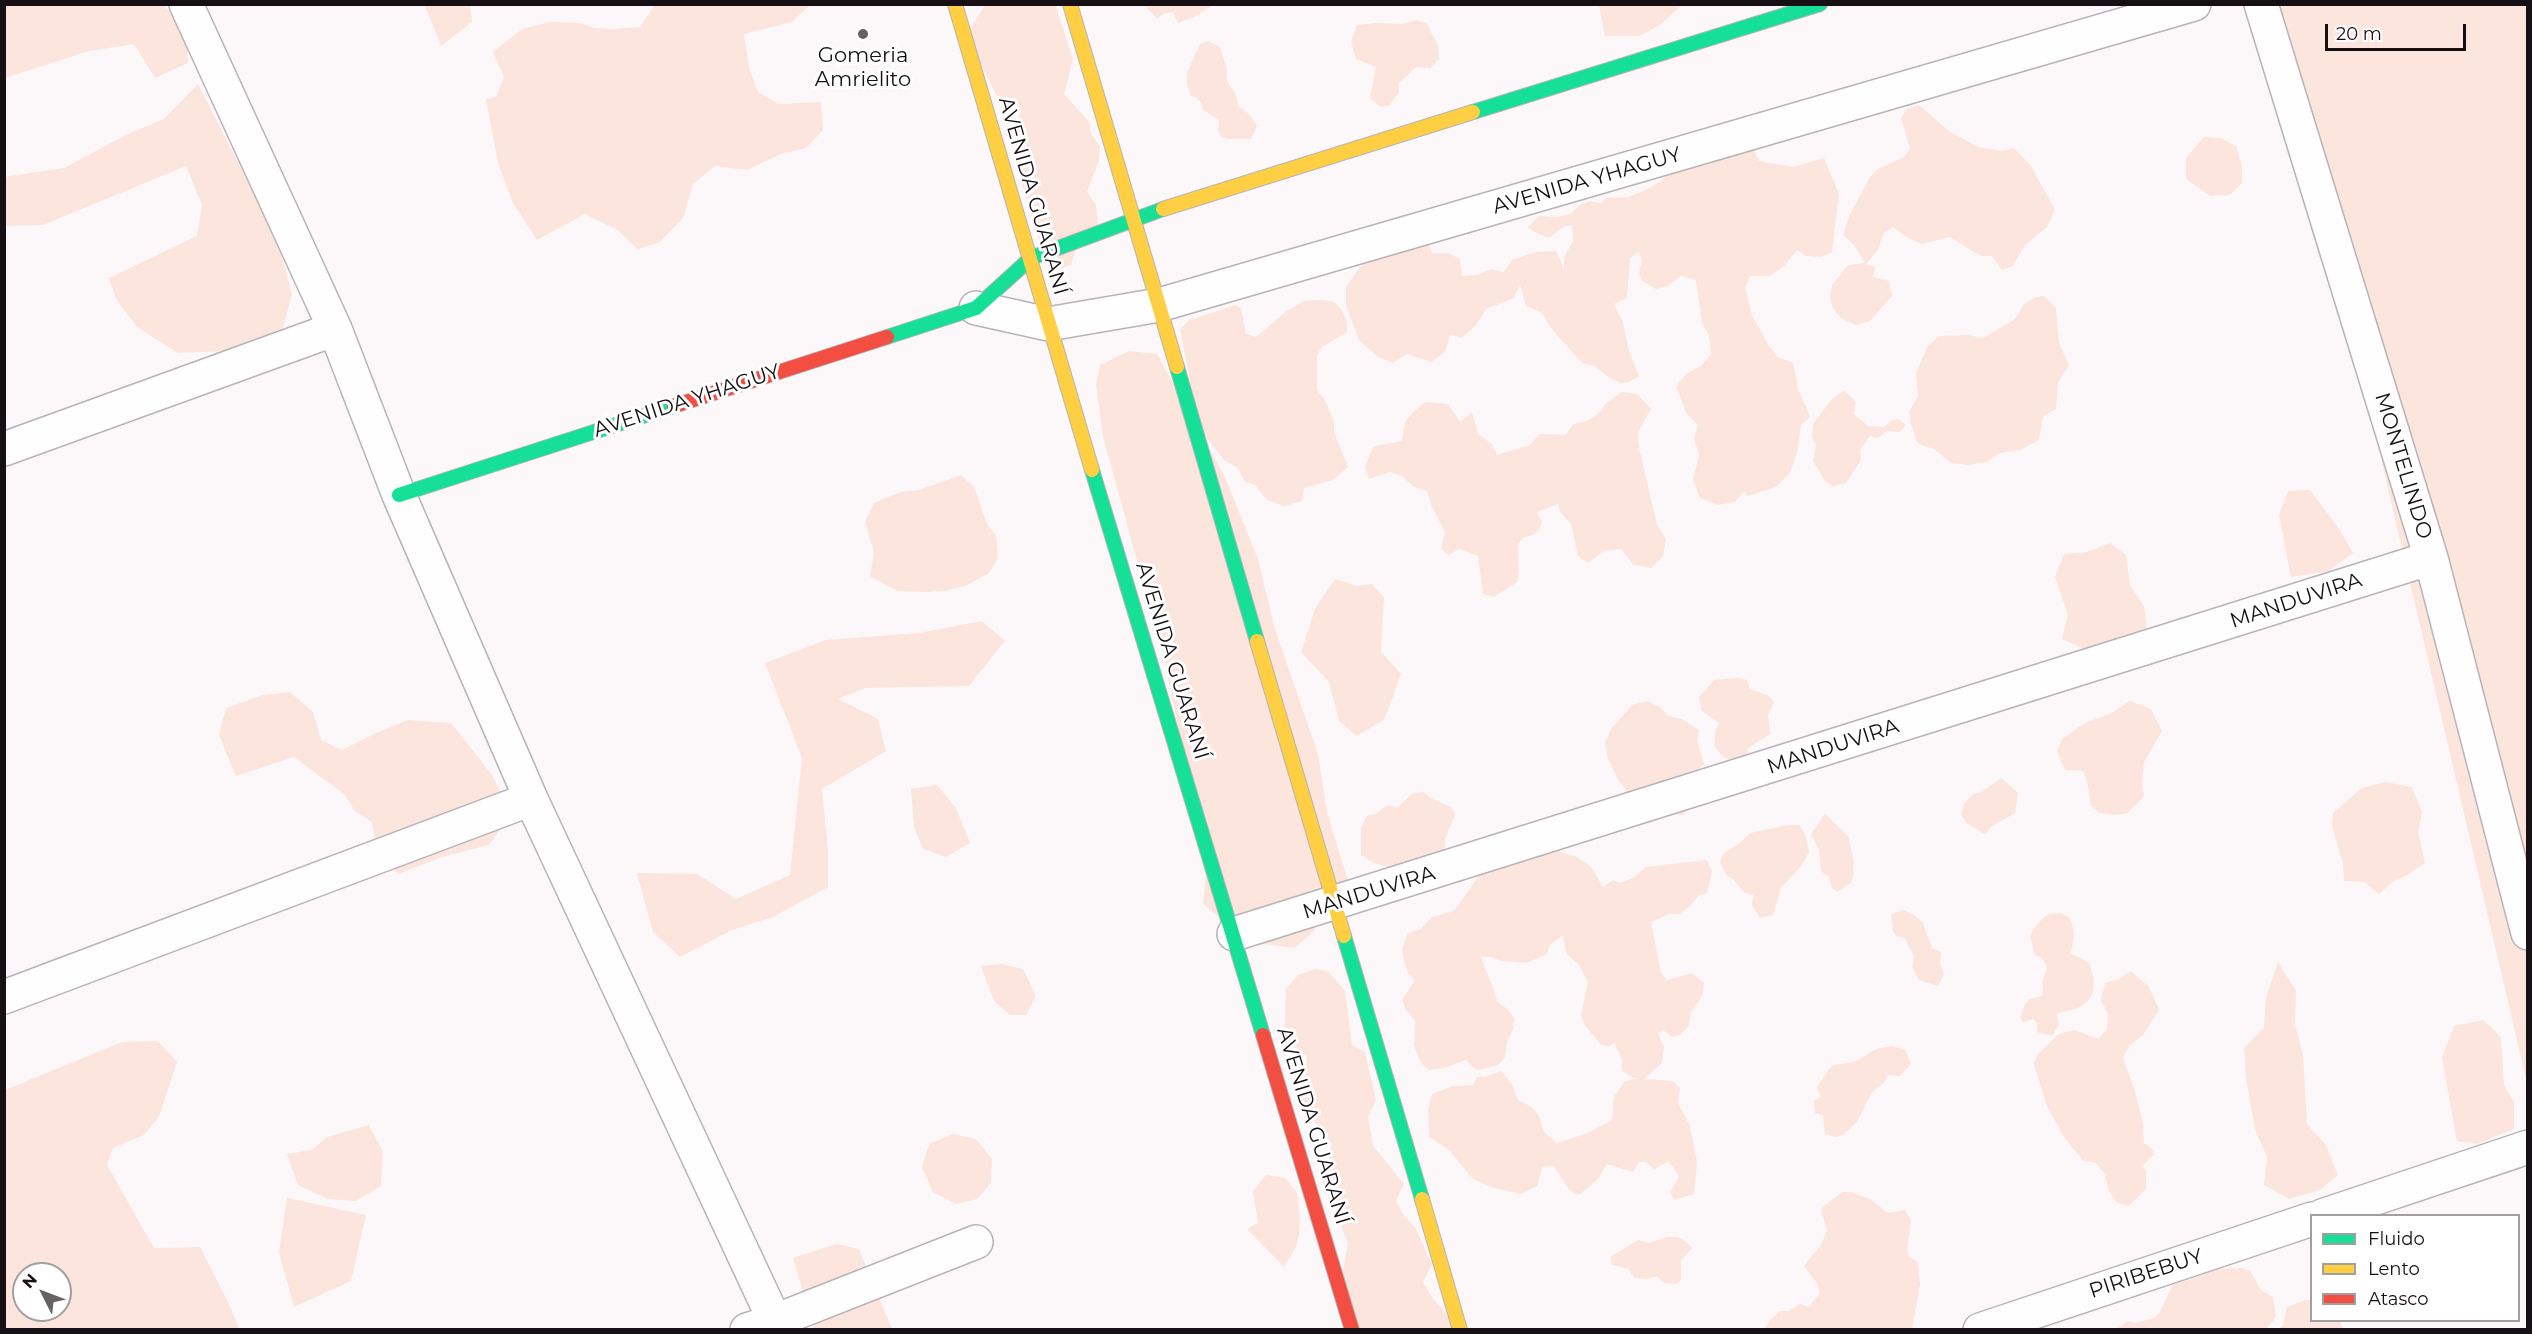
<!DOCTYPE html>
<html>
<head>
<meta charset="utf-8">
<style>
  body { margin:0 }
  #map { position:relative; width:2532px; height:1334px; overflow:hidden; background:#fcf8fa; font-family:Montserrat,sans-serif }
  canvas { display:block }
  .frame { position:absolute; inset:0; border:6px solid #161014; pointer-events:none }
  .legend { position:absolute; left:2310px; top:1214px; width:210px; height:108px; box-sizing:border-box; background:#fff; border:2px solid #a29fa1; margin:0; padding:8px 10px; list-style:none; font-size:18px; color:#161014 }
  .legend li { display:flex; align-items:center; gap:12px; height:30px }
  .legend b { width:30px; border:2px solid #a29fa1 }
  .north { position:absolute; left:12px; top:1262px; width:60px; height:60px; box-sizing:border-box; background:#fff; border:2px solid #a29fa1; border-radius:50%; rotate:312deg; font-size:16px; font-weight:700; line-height:24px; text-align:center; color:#161014 }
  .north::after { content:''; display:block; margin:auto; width:21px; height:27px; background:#666164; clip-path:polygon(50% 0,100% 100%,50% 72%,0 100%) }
  .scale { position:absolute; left:2325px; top:24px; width:141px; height:27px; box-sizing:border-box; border:3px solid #161014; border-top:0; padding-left:8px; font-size:18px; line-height:21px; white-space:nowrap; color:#161014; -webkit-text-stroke:4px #fff; paint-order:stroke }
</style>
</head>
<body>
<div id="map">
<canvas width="2532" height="1334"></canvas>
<div class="frame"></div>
<ul class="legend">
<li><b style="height:8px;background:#16e098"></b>Fluido</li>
<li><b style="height:8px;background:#ffcf43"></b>Lento</li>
<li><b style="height:8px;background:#f24e42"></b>Atasco</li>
</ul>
<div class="north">N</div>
<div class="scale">20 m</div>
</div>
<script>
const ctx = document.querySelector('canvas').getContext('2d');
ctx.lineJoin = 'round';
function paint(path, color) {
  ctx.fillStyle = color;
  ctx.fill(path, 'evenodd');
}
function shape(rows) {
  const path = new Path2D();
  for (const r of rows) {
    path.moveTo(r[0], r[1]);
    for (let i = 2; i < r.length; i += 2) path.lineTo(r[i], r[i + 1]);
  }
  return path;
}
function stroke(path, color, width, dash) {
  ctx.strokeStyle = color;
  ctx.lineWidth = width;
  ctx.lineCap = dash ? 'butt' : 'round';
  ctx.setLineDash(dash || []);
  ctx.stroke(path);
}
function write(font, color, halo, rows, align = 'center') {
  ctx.font = font + ' Montserrat,sans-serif';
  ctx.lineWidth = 6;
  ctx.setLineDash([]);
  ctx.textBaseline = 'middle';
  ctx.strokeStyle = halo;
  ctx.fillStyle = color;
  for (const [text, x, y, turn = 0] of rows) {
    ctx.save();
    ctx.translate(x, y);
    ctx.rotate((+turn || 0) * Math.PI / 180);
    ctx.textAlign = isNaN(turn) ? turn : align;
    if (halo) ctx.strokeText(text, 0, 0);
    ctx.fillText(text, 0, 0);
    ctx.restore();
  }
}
const green = shape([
  [1055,4,1073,59,1064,94,1090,123,1091,134,1100,146,1099,160,1087,192,1096,205,1098,227,1076,248,1071,265,1049,272,1014,159,1018,149,1016,134,1020,110,999,100,966,35,985,5],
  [4,5,163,5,187,32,188,63,155,78,134,44,89,51,5,78],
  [425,5,470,5,472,22,441,46],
  [655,5,810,5,792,22,744,34,749,67,758,92,779,104,821,102,823,130,806,148,781,154,747,170,715,166,693,184,683,218,660,242,638,249,616,229,585,214,537,240,513,203,498,163,486,99,496,97,504,77,493,52,522,29,551,22,580,23,594,28,611,29,640,27],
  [1144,5,1213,5,1194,17,1178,23,1173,12,1163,14,1157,19],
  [1599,5,1599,4,1682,5,1660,25,1639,36,1605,36],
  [2275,5,2527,5,2527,1083],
  [1417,20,1427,24,1438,46,1439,59,1430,68,1416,67,1399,83,1399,92,1390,105,1381,107,1370,98,1376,67,1356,59,1351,42,1357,25,1376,23,1402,24],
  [1208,41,1220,47,1227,69,1227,81,1235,93,1239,107,1248,113,1257,125,1251,139,1227,139,1221,136,1218,130,1219,120,1202,109,1202,104,1197,98,1191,96,1187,84,1187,73,1200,44],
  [198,84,277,239,292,294,282,331,226,351,178,353,137,327,116,299,109,278,197,236,202,205,186,166,43,225,6,226,4,177,64,168,128,134,164,119],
  [1919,105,1950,132,1979,147,2001,151,2014,148,2031,166,2055,210,2047,227,2025,245,2013,266,2002,270,1992,256,1982,256,1972,251,1950,237,1922,244,1908,238,1893,227,1884,233,1878,250,1866,264,1875,267,1873,277,1889,281,1892,296,1870,321,1856,325,1841,318,1833,308,1830,298,1832,285,1848,265,1865,263,1854,245,1843,235,1849,216,1870,177,1878,169,1904,157,1910,148,1901,118,1907,109],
  [2204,137,2221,138,2236,146,2242,166,2242,183,2230,195,2210,196,2186,179,2186,158],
  [1732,144,1754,150,1759,161,1793,167,1824,158,1839,194,1832,252,1821,257,1806,256,1797,250,1783,267,1770,276,1750,276,1745,288,1752,315,1769,346,1778,357,1793,363,1798,389,1810,417,1801,425,1797,452,1790,473,1776,487,1748,496,1744,492,1735,502,1718,505,1700,498,1693,480,1699,455,1694,439,1698,425,1687,414,1676,387,1686,374,1701,366,1711,354,1709,335,1702,323,1696,280,1681,276,1668,286,1656,289,1641,280,1639,271,1642,262,1639,252,1630,258,1627,298,1614,304,1623,323,1629,351,1639,376,1629,382,1620,383,1607,376,1595,366,1582,363,1551,328,1542,313,1526,306,1520,284,1514,298,1486,309,1476,325,1462,338,1450,335,1445,352,1431,362,1407,354,1393,363,1378,357,1359,340,1346,305,1346,287,1360,267,1381,256,1428,241,1432,253,1448,253,1460,259,1462,276,1478,275,1491,269,1504,272,1512,260,1536,252,1556,251,1564,269,1564,257,1573,241,1572,225,1563,227,1549,238,1538,234,1528,227,1539,216,1557,217,1570,214,1580,205,1590,201,1601,203,1606,198,1628,197,1643,191,1658,183,1693,154],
  [2044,296,2056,308,2059,343,2069,365,2058,382,2056,409,2043,416,2039,440,2020,450,2000,453,1987,462,1967,465,1951,463,1934,449,1921,445,1917,442,1911,424,1909,412,1918,396,1916,373,1928,346,1939,336,1967,335,1983,338,2015,319,2024,304,2036,297],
  [1319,300,1333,301,1342,310,1347,322,1347,332,1322,347,1317,355,1317,390,1325,400,1334,422,1334,432,1348,467,1333,480,1304,488,1302,501,1284,506,1267,500,1255,485,1245,482,1238,468,1224,460,1200,429,1180,330,1189,320,1236,305,1241,308,1246,334,1256,337,1288,310,1304,301],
  [1129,351,1157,354,1225,477,1258,559,1274,626,1318,754,1327,812,1348,881,1312,933,1294,948,1265,944,1229,926,1203,904,1207,863,1158,630,1149,609,1148,593,1135,554,1103,436,1096,385,1100,365],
  [1844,390,1856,402,1854,414,1868,426,1884,427,1891,421,1898,419,1906,425,1900,432,1887,431,1878,438,1870,436,1860,450,1861,460,1846,483,1833,486,1825,481,1813,461,1816,445,1812,437,1813,424,1832,399],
  [1622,392,1637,394,1651,409,1638,432,1639,447,1657,525,1666,539,1663,556,1651,568,1634,565,1621,549,1604,551,1588,563,1578,556,1571,524,1560,512,1558,504,1537,512,1542,522,1539,530,1535,534,1523,538,1518,544,1519,571,1517,582,1494,597,1483,594,1478,556,1459,549,1449,555,1441,549,1445,532,1432,507,1427,491,1414,487,1402,476,1390,472,1369,479,1365,466,1374,446,1402,441,1405,422,1415,410,1426,402,1448,404,1460,422,1472,412,1478,434,1492,444,1497,455,1530,445,1540,434,1565,435,1574,424,1589,420,1600,412,1606,403],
  [961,475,974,487,988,526,996,535,998,558,989,573,965,586,945,591,927,592,897,591,870,576,874,553,865,522,874,503,900,492,919,490],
  [2310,490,2340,530,2353,553,2329,571,2291,577,2279,515,2288,491],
  [2110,543,2126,555,2130,585,2144,606,2147,631,2087,650,2062,639,2068,614,2055,577,2064,554,2087,552],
  [1335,579,1358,586,1372,584,1384,598,1381,652,1401,674,1384,720,1356,736,1339,721,1329,682,1301,652,1315,609],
  [982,621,1005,641,969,686,865,688,838,699,878,719,886,751,822,789,828,851,828,887,773,917,732,930,680,957,653,932,637,873,697,874,736,899,790,875,802,758,765,663,826,640,919,633],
  [1737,678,1747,680,1750,689,1769,696,1774,702,1768,715,1770,734,1748,748,1747,757,1737,763,1723,757,1714,746,1715,733,1719,723,1701,710,1699,697,1714,680],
  [290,692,313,712,321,740,342,750,374,734,408,720,451,723,492,775,511,814,489,845,442,857,398,874,377,850,372,822,355,811,344,794,294,757,236,776,219,735,226,708,263,695],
  [1647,701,1660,707,1668,716,1682,719,1699,730,1697,740,1704,764,1691,776,1694,796,1684,815,1668,814,1651,822,1629,809,1625,788,1618,780,1607,756,1605,742,1612,728,1632,705],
  [2130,701,2151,709,2162,731,2144,762,2142,784,2144,796,2128,813,2114,815,2099,813,2091,805,2087,781,2083,771,2065,770,2057,751,2062,739,2085,723,2110,714],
  [2001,778,2018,793,2015,813,1992,826,1985,834,1966,823,1961,814,1964,804,1973,794,1982,792],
  [2385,782,2412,787,2422,812,2418,833,2425,863,2406,876,2395,880,2379,894,2364,882,2344,881,2343,863,2332,826,2333,813,2362,788],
  [937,785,956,808,970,843,946,857,923,849,914,827,911,789],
  [1424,792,1432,799,1451,807,1455,814,1445,839,1445,852,1413,867,1390,867,1374,863,1361,855,1361,827,1367,816,1375,814,1388,805,1397,808,1413,793],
  [1825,814,1848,836,1854,862,1853,877,1851,883,1837,892,1832,888,1829,877,1821,871,1819,850,1811,834],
  [1789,825,1799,825,1805,833,1809,852,1802,865,1781,888,1773,915,1760,918,1752,905,1753,895,1745,893,1733,879,1727,876,1720,862,1724,853,1740,843,1750,833],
  [1550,849,1577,857,1591,867,1603,887,1613,880,1620,883,1633,878,1646,867,1707,860,1712,872,1707,893,1698,896,1690,906,1679,914,1669,914,1651,922,1661,973,1667,980,1692,973,1704,983,1703,994,1691,1012,1689,1025,1680,1035,1672,1037,1663,1030,1658,1033,1664,1047,1662,1063,1644,1079,1673,1081,1680,1089,1678,1103,1690,1126,1697,1162,1694,1194,1674,1200,1670,1192,1679,1177,1669,1161,1654,1169,1646,1162,1639,1162,1633,1172,1607,1164,1598,1179,1579,1195,1569,1190,1554,1166,1542,1167,1537,1186,1521,1194,1494,1188,1473,1179,1449,1150,1429,1137,1428,1109,1432,1094,1453,1086,1473,1085,1477,1077,1485,1077,1501,1071,1512,1084,1518,1100,1532,1107,1539,1116,1544,1132,1557,1143,1588,1133,1612,1120,1614,1097,1625,1081,1636,1079,1622,1071,1622,1060,1614,1043,1609,1046,1601,1045,1584,1024,1581,1015,1588,982,1579,965,1566,953,1563,935,1550,945,1547,954,1527,963,1501,961,1492,957,1481,957,1498,1002,1507,1009,1514,1018,1513,1029,1507,1042,1505,1057,1499,1064,1489,1068,1476,1070,1466,1060,1444,1068,1429,1070,1421,1063,1414,1046,1415,1021,1406,1010,1402,1000,1415,980,1408,973,1404,960,1402,949,1408,933,1421,929,1432,917,1454,911,1483,870],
  [1903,910,1914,915,1923,923,1932,948,1941,952,1940,964,1944,974,1938,986,1919,980,1912,967,1914,957,1905,938,1896,936,1893,931,1891,914],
  [2061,913,2070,918,2073,927,2074,936,2071,953,2089,963,2094,979,2093,993,2087,1002,2076,1009,2057,1013,2059,1025,2052,1036,2037,1032,2037,1023,2033,1019,2023,1022,2020,1018,2024,1006,2030,999,2042,996,2043,978,2047,970,2046,964,2040,957,2035,955,2030,936,2034,928,2043,918,2049,914],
  [2278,962,2296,991,2295,1023,2303,1055,2307,1124,2326,1145,2338,1175,2320,1190,2289,1199,2264,1185,2267,1157,2255,1129,2246,1078,2244,1048,2264,1028,2266,998],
  [1002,964,1023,969,1036,996,1026,1015,1010,1015,994,1001,981,966],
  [1316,969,1329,972,1345,991,1352,1045,1365,1052,1376,1100,1368,1117,1373,1146,1404,1184,1396,1200,1402,1213,1416,1229,1432,1264,1423,1282,1433,1299,1446,1313,1454,1329,1347,1329,1343,1271,1348,1243,1321,1180,1332,1144,1306,1112,1301,1099,1301,1082,1306,1070,1307,1056,1293,1049,1284,1035,1286,989,1298,975],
  [2131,971,2149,987,2159,1010,2143,1035,2130,1045,2123,1057,2135,1092,2143,1123,2144,1143,2151,1148,2154,1154,2143,1166,2146,1172,2146,1189,2129,1206,2117,1203,2109,1191,2104,1173,2096,1163,2083,1161,2064,1137,2046,1104,2034,1064,2038,1054,2059,1034,2074,1030,2098,1039,2107,1029,2108,1014,2101,1000,2105,983,2119,979],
  [2483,1020,2501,1037,2504,1085,2514,1102,2514,1129,2477,1144,2457,1141,2442,1058,2454,1026],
  [158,1041,177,1062,159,1116,144,1135,113,1148,107,1165,154,1248,200,1247,229,1304,239,1329,5,1329,5,1090,122,1042],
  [24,1274,60,1274,60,1310,24,1310],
  [1891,1046,1905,1049,1911,1064,1900,1076,1888,1075,1884,1083,1872,1092,1857,1122,1843,1135,1835,1137,1825,1134,1823,1115,1815,1113,1814,1101,1821,1097,1817,1087,1829,1069,1834,1065,1854,1062,1876,1049],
  [369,1125,383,1152,381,1186,356,1201,328,1199,298,1185,287,1154,312,1150,327,1137],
  [953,1134,976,1139,992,1159,991,1183,977,1199,956,1204,933,1192,922,1167,929,1144],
  [1266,1175,1285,1178,1297,1193,1300,1219,1299,1235,1296,1247,1284,1267,1247,1229,1258,1223,1253,1191],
  [1842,1192,1851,1192,1870,1199,1888,1213,1905,1210,1911,1220,1907,1250,1910,1257,1918,1262,1920,1284,1912,1329,1765,1329,1770,1320,1780,1311,1789,1311,1800,1304,1809,1307,1820,1293,1817,1283,1804,1266,1821,1245,1827,1231,1821,1209],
  [287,1198,366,1215,351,1281,294,1307,279,1252],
  [1667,1237,1678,1237,1689,1244,1692,1248,1681,1261,1681,1280,1676,1284,1664,1283,1657,1276,1647,1279,1635,1278,1628,1269,1612,1265,1610,1257,1638,1240,1649,1243],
  [836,1244,859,1249,892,1329,814,1329,793,1258],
  [2242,1268,2250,1271,2261,1290,2273,1297,2276,1317,2266,1329,2117,1329,2127,1321,2135,1323,2154,1318,2160,1312,2173,1284,2189,1280,2217,1269],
  [2306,1300,2311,1300,2312,1320,2340,1321,2343,1329,2279,1329,2283,1325,2287,1307]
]);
const street = shape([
  [186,4,335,329,399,495,531,799,779,1330],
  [2261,4,2431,558,2528,933],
  [976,308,1048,324,1159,305,2194,4],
  [4,449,335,329],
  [1234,934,2431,558],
  [4,997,531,799],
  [2322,1216,2528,1147],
  [747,1330,775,1321,976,1242],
  [1980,1330,2312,1219]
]);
const fast = shape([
  [1473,112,1820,4],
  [887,337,976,308,1031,258,1163,209],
  [1177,367,1257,641],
  [1092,470,1263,1035],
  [399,495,674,406],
  [1344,936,1422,1199]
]);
const slow = shape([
  [955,4,1092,470],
  [1070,4,1177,367],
  [1163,209,1473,112],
  [1257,641,1344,936],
  [1422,1199,1460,1330]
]);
const jam = shape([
  [674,406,887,337],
  [1263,1035,1352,1330]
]);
const markers = [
  [863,34,6,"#666164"]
];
const poiNames = [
  ["Gomeria",863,56],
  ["Amrielito",863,80]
];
const streetNames = [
  ["AVENIDA YHAGUY",1587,181,-16],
  ["AVENIDA GUARANÍ",1033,196,74],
  ["AVENIDA YHAGUY",687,401,-18],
  ["MONTELINDO",2403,466,73],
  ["MANDUVIRA",2296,601,-18],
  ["AVENIDA GUARANÍ",1172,661,73],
  ["MANDUVIRA",1833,747,-18],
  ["MANDUVIRA",1369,893,-17],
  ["AVENIDA GUARANÍ",1313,1126,73],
  ["PIRIBEBUY",2146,1274,-18]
];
paint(green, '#fbe5dc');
stroke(street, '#b8b3b6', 36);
stroke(fast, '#b8b3b6', 16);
stroke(slow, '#b8b3b6', 16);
stroke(jam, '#b8b3b6', 16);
stroke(street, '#fffefe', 33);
stroke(fast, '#16e098', 14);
stroke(slow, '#ffcf43', 14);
stroke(jam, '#f24e42', 14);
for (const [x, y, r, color] of markers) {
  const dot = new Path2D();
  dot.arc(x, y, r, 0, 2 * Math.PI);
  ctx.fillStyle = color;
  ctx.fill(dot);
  stroke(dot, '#fff', 2);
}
write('21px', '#161014', '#fff', poiNames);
write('21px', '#161014', '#fff', streetNames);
</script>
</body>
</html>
